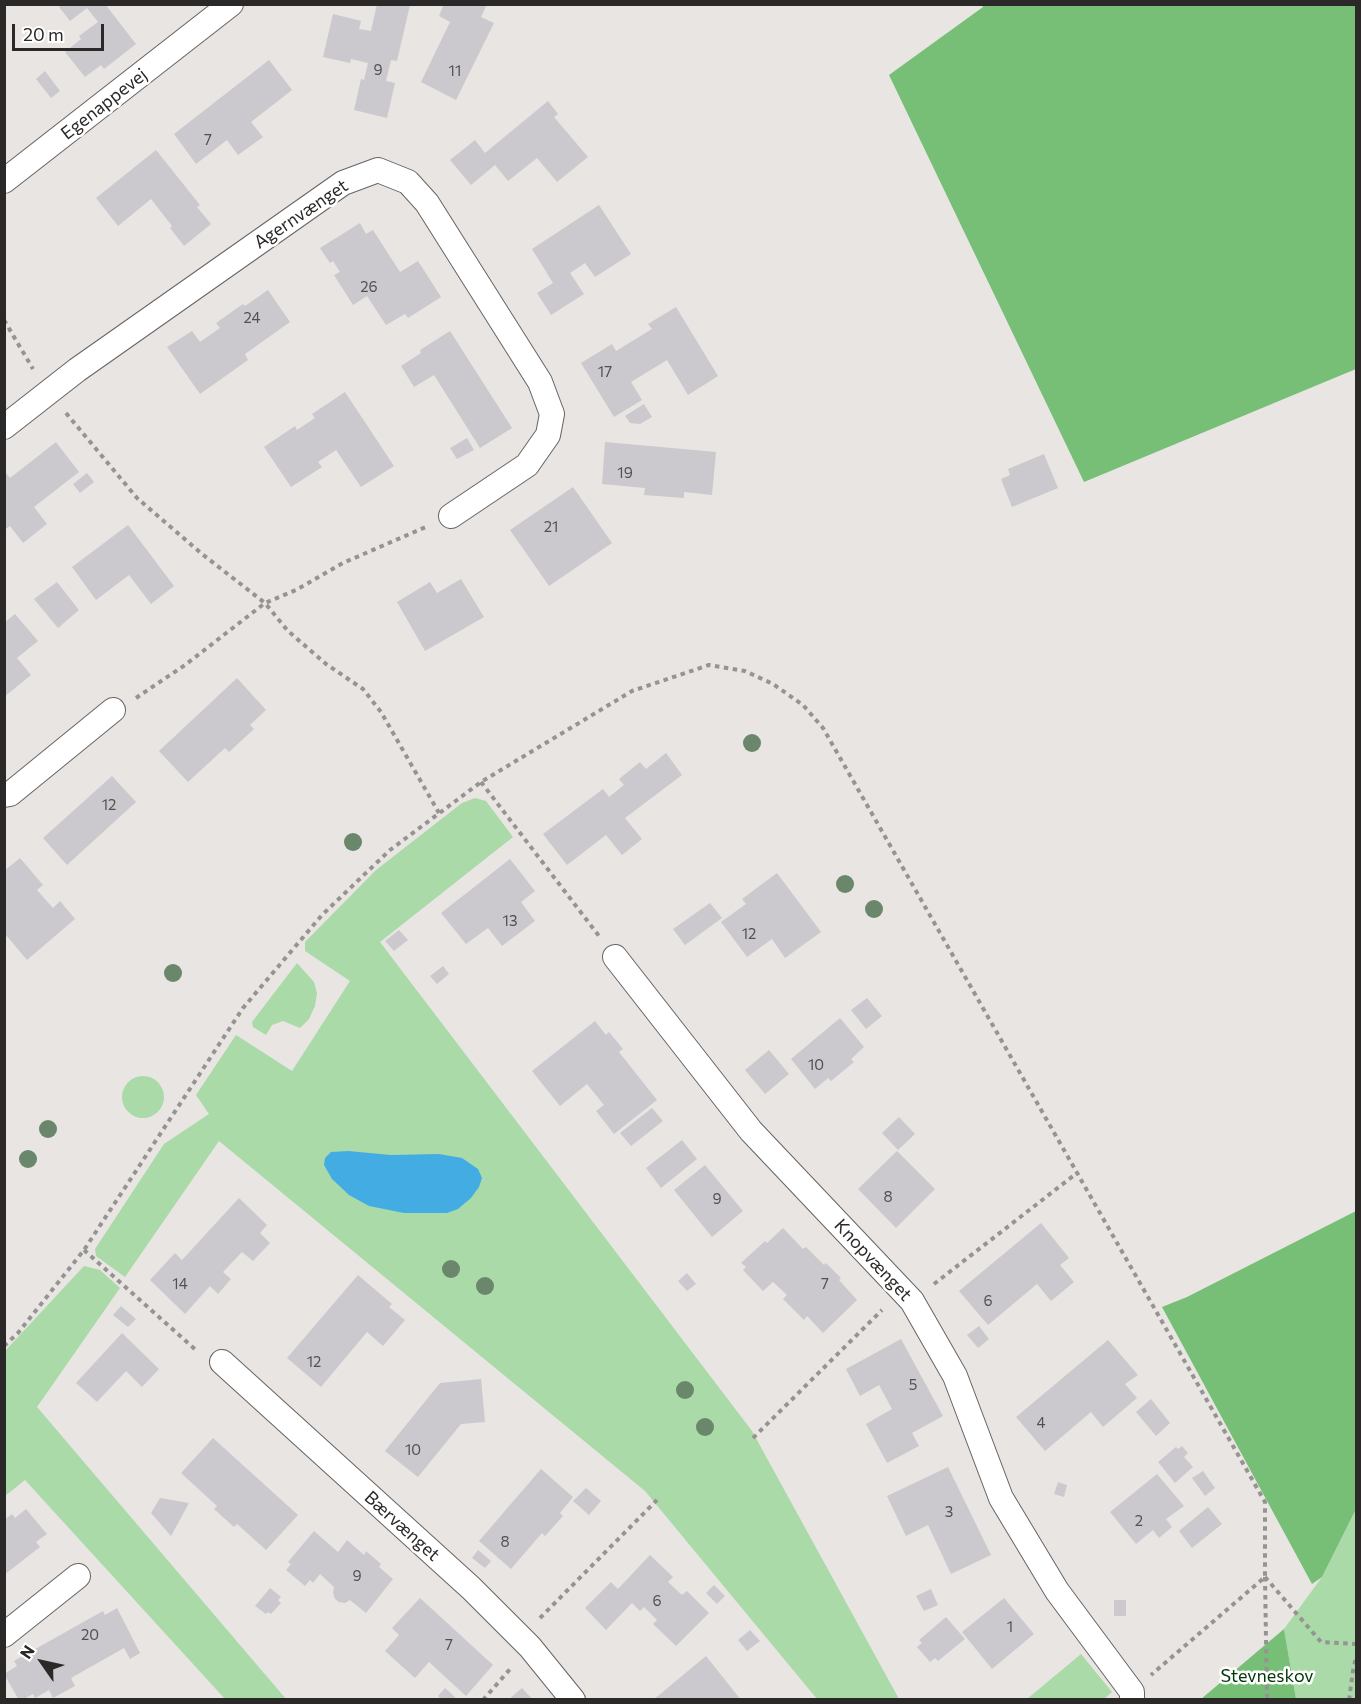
<!DOCTYPE html>
<html>
<head>
<meta charset="utf-8">
<style>
  body { margin:0 }
  #map { position:relative; width:1361px; height:1704px; overflow:hidden; background:#e8e5e3; font-family:Commissioner,sans-serif }
  canvas { display:block }
  .frame { position:absolute; inset:0; border:6px solid #2a2928; pointer-events:none }
  .north { position:absolute; left:12px; top:1632px; width:60px; height:60px; -webkit-text-stroke:4px #fff; paint-order:stroke; rotate:304deg; font-size:16px; font-weight:700; line-height:24px; text-align:center; color:#2a2928 }
  .north::after { content:''; display:block; margin:auto; width:21px; height:27px; background:#2a2928; clip-path:polygon(50% 0,100% 100%,50% 72%,0 100%) }
  .scale { position:absolute; left:12px; top:24px; width:92px; height:27px; box-sizing:border-box; border:3px solid #2a2928; border-top:0; padding-left:8px; font-size:18px; line-height:21px; white-space:nowrap; color:#2a2928; -webkit-text-stroke:4px #fff; paint-order:stroke }
</style>
</head>
<body>
<div id="map">
<canvas width="1361" height="1704"></canvas>
<div class="frame"></div>
<div class="north">N</div>
<div class="scale">20 m</div>
</div>
<script>
const ctx = document.querySelector('canvas').getContext('2d');
ctx.lineJoin = 'round';
function paint(path, color) {
  ctx.fillStyle = color;
  ctx.fill(path, 'evenodd');
}
function shape(rows) {
  const path = new Path2D();
  for (const r of rows) {
    if (r.length === 3) {
      path.moveTo(r[0] + r[2], r[1]);
      path.arc(r[0], r[1], r[2], 0, 2 * Math.PI);
      continue;
    }
    path.moveTo(r[0], r[1]);
    for (let i = 2; i < r.length; i += 2) path.lineTo(r[i], r[i + 1]);
  }
  return path;
}
function stroke(path, color, width, dash) {
  ctx.strokeStyle = color;
  ctx.lineWidth = width;
  ctx.lineCap = dash ? 'butt' : 'round';
  ctx.setLineDash(dash || []);
  ctx.stroke(path);
}
function write(font, color, halo, rows, align = 'center') {
  ctx.font = font + ' Commissioner,sans-serif';
  ctx.lineWidth = 5;
  ctx.setLineDash([]);
  ctx.textBaseline = 'middle';
  ctx.strokeStyle = halo;
  ctx.fillStyle = color;
  for (const [text, x, y, turn = 0] of rows) {
    ctx.save();
    ctx.translate(x, y);
    ctx.rotate((+turn || 0) * Math.PI / 180);
    ctx.textAlign = isNaN(turn) ? turn : align;
    if (halo) ctx.strokeText(text, 0, 0);
    ctx.fillText(text, 0, 0);
    ctx.restore();
  }
}
const green = shape([
  [475,798,486,801,513,837,380,942,752,1431,899,1699,817,1699,645,1491,219,1141,125,1277,96,1256,95,1249,164,1144,209,1114,196,1095,236,1035,292,1071,350,981,305,951,305,942,376,870,462,803],
  [297,963,314,982,317,993,315,1006,309,1019,300,1028,283,1021,272,1025,266,1035,253,1027,252,1022],
  [143,1097,21],
  [84,1266,100,1270,120,1288,37,1407,286,1699,225,1699,25,1480,5,1496,5,1351],
  [1356,1509,1356,1699,1296,1699,1284,1629,1322,1577],
  [1081,1654,1112,1692,1104,1699,1027,1699]
]);
const forest = shape([
  [982,5,1356,5,1356,369,1084,482,889,75,983,7],
  [1356,1211,1356,1509,1322,1577,1312,1584,1162,1307,1187,1297],
  [1284,1629,1296,1699,1201,1699]
]);
const water = shape([
  [348,1151,391,1155,439,1154,462,1158,478,1169,482,1178,479,1187,471,1198,458,1209,447,1213,404,1213,369,1206,349,1195,332,1179,324,1165,325,1158,331,1152]
]);
const building = shape([
  [63,4,105,4,136,44,104,69,101,65,85,77,65,52,81,39,79,36,98,22,87,8,70,21,59,7],
  [377,4,410,5,397,61,391,60,386,81,395,83,387,118,354,110,361,79,364,80,368,63,351,59,350,63,323,57,333,14,361,21,359,29,371,31],
  [444,4,487,4,481,17,494,23,456,100,421,82,450,22,439,16],
  [269,60,292,90,251,122,263,137,238,155,227,140,196,164,174,134],
  [45,71,60,91,51,98,36,79],
  [548,101,558,114,554,117,588,157,557,182,537,158,508,181,495,165,471,185,450,160,475,140,485,153],
  [156,150,200,205,197,207,211,224,184,246,170,228,172,226,151,199,118,226,96,198],
  [599,205,631,254,595,277,585,263,570,273,584,294,551,315,537,293,553,283,532,249],
  [360,223,366,234,373,230,400,272,418,261,441,297,408,318,405,314,386,325,367,296,353,305,334,275,340,272,333,261,330,263,320,248],
  [268,290,290,322,245,354,248,360,200,394,167,347,192,331,200,342,220,328,216,323,243,304,245,306],
  [676,307,718,376,688,395,667,360,631,382,642,400,614,417,581,363,612,344,616,351,652,329,648,324],
  [450,331,512,428,480,448,434,375,414,387,401,366,421,353,420,350],
  [345,392,394,466,361,487,336,450,318,462,322,467,291,487,264,447,295,426,297,430,315,418,312,414],
  [644,404,652,417,640,424,630,423,625,416],
  [467,438,474,450,457,459,450,448],
  [56,442,79,472,34,507,47,524,23,543,10,526,4,530,4,471,10,478],
  [605,442,716,452,712,495,684,492,684,498,644,495,645,488,602,484],
  [1044,454,1058,488,1012,507,1001,479,1010,475,1008,469],
  [87,473,94,482,80,493,73,484],
  [573,487,612,543,549,586,510,530],
  [128,525,174,586,151,604,129,575,96,600,72,567],
  [461,579,484,617,425,651,397,602,430,582,437,593],
  [57,582,79,610,58,628,34,599],
  [15,614,38,641,17,658,31,675,4,697,4,623],
  [237,678,266,710,250,725,254,729,229,752,225,748,188,782,159,751],
  [666,753,682,775,625,818,642,839,622,855,606,835,567,865,543,834,603,789,609,797,624,785,619,779,640,762,646,769],
  [112,776,136,802,67,865,43,838],
  [20,858,43,885,37,890,53,908,60,901,75,919,27,960,6,935,4,936,4,871],
  [510,859,535,891,521,902,535,921,502,946,488,928,466,944,441,913],
  [777,873,821,932,785,958,772,939,747,957,721,922,746,904,742,899],
  [710,903,722,918,685,945,673,929],
  [399,930,408,940,394,951,385,941],
  [443,966,449,974,437,984,430,976],
  [867,998,882,1016,866,1029,851,1010],
  [840,1018,864,1047,851,1059,854,1062,831,1081,828,1078,815,1089,791,1059],
  [595,1021,606,1035,609,1032,623,1049,619,1052,657,1100,614,1134,596,1111,604,1105,587,1084,560,1106,532,1071],
  [769,1050,789,1074,765,1094,745,1070],
  [652,1108,663,1121,631,1146,620,1133],
  [899,1117,915,1134,898,1150,882,1133],
  [682,1140,697,1159,661,1188,646,1168],
  [897,1151,935,1189,896,1228,858,1189],
  [705,1165,743,1211,712,1237,674,1190],
  [239,1198,267,1225,260,1233,270,1243,253,1261,242,1252,223,1272,231,1279,218,1294,210,1286,185,1314,150,1280,175,1253,182,1260],
  [1041,1223,1069,1258,1060,1265,1074,1282,1051,1301,1037,1284,988,1325,959,1291],
  [783,1228,803,1249,806,1247,824,1265,826,1263,841,1278,839,1280,857,1300,823,1333,807,1316,804,1320,783,1299,787,1295,773,1282,763,1291,743,1270,746,1267,741,1263,765,1241,767,1243],
  [687,1273,696,1284,687,1291,678,1281],
  [358,1275,392,1304,389,1307,405,1320,383,1346,367,1332,321,1387,287,1358],
  [121,1306,136,1319,128,1327,113,1315],
  [979,1326,989,1339,978,1348,967,1335],
  [122,1333,159,1369,142,1387,126,1371,97,1402,76,1383],
  [901,1339,943,1416,912,1433,919,1446,887,1463,866,1424,892,1409,879,1385,860,1396,846,1369],
  [1108,1340,1138,1375,1125,1384,1137,1398,1103,1427,1091,1412,1045,1451,1016,1417],
  [481,1379,485,1422,461,1424,418,1477,385,1451,440,1383],
  [1151,1399,1170,1423,1156,1436,1136,1412],
  [213,1438,298,1515,266,1550,237,1524,234,1527,214,1509,217,1506,181,1473],
  [1182,1446,1188,1453,1184,1457,1193,1467,1175,1483,1158,1462,1176,1447,1178,1449],
  [948,1467,991,1555,951,1574,928,1525,906,1536,887,1496],
  [541,1469,573,1497,560,1513,563,1516,545,1536,542,1533,511,1569,479,1541],
  [1203,1471,1215,1488,1205,1496,1192,1478],
  [1157,1474,1184,1506,1166,1519,1172,1527,1159,1538,1153,1530,1136,1544,1110,1512],
  [1058,1482,1067,1485,1064,1497,1054,1494],
  [586,1488,601,1501,589,1515,573,1501],
  [160,1498,189,1503,171,1536,151,1513],
  [1208,1507,1222,1524,1192,1548,1179,1531],
  [26,1509,47,1534,36,1542,40,1547,4,1575,4,1520,12,1514,15,1518],
  [314,1531,338,1552,347,1540,364,1555,366,1551,381,1564,379,1567,393,1579,366,1613,350,1600,345,1603,339,1602,335,1599,333,1593,334,1587,320,1574,313,1583,310,1580,305,1586,286,1570,291,1564,288,1562],
  [478,1550,491,1561,485,1568,472,1558],
  [650,1555,673,1577,668,1582,682,1595,687,1591,709,1613,676,1646,653,1624,657,1620,644,1607,640,1611,632,1603,606,1630,585,1608,611,1582,618,1589],
  [714,1585,725,1596,717,1604,706,1593],
  [270,1588,281,1597,278,1600,281,1603,271,1614,268,1612,266,1614,255,1606],
  [931,1589,938,1605,924,1611,916,1596],
  [420,1598,493,1665,466,1696,429,1662,415,1678,385,1651,399,1635,392,1628],
  [1004,1598,1034,1634,992,1669,962,1632],
  [1114,1600,1126,1600,1126,1616,1114,1616],
  [117,1608,140,1653,130,1659,124,1648,71,1678,75,1686,53,1698,49,1690,35,1698,33,1694,22,1700,19,1700,4,1674,17,1666,14,1661,103,1611,105,1615],
  [946,1617,965,1639,938,1661,935,1658,930,1662,917,1647,922,1643,919,1640],
  [750,1630,760,1641,747,1651,738,1640],
  [706,1656,741,1700,653,1700],
  [445,1688,455,1697,453,1700,442,1700,438,1696],
  [522,1688,533,1700,508,1700]
]);
const path = shape([
  [4,320,33,369],
  [66,413,137,498,202,554,265,603,288,631,326,664,363,689,381,712,439,813],
  [136,698,185,665,265,603,296,590,343,563,428,526],
  [481,782,599,936],
  [84,1250,197,1351],
  [934,1284,1077,1173],
  [4,1346,18,1333,84,1250,243,1008,322,915,390,850,481,782,632,691,709,665,745,671,773,684,803,705,823,728,1265,1502,1265,1577,1151,1675],
  [753,1438,882,1310],
  [1265,1577,1267,1700],
  [1265,1577,1321,1642,1356,1644],
  [540,1618,657,1500],
  [483,1700,511,1668],
  [1349,1700,1353,1671,1356,1657]
]);
const minor = shape([
  [4,181,231,4],
  [4,427,77,370,343,183,378,170,408,182,427,203,540,382,552,414,548,435,527,465,451,516],
  [4,795,10,794,113,710],
  [615,957,751,1131,912,1301,955,1376,1001,1498,1057,1591,1132,1692,1132,1700],
  [222,1362,471,1588,530,1647,573,1700],
  [4,1635,78,1576]
]);
const trees = [
  [752,743],
  [353,842],
  [845,884],
  [874,909],
  [173,973],
  [48,1129],
  [28,1159],
  [451,1269],
  [485,1286],
  [685,1390],
  [705,1427]
];
const numberNames = [
  ["9",378,70],
  ["11",455,71],
  ["7",208,140],
  ["26",369,287],
  ["24",252,318],
  ["17",605,372],
  ["19",625,473],
  ["21",551,527],
  ["12",109,805],
  ["13",510,921],
  ["12",749,934],
  ["10",816,1065],
  ["8",888,1197],
  ["9",717,1199],
  ["14",180,1284],
  ["7",825,1284],
  ["6",988,1301],
  ["12",314,1362],
  ["5",913,1385],
  ["4",1041,1423],
  ["10",413,1450],
  ["3",949,1512],
  ["2",1139,1521],
  ["8",505,1542],
  ["9",357,1576],
  ["6",657,1601],
  ["1",1010,1627],
  ["20",90,1635],
  ["7",449,1645]
];
const streetNames = [
  ["Egenappevej",104,104,-38],
  ["Agernvænget",301,214,-34],
  ["Knopvænget",873,1260,47],
  ["Bærvænget",402,1526,42]
];
const parkNames = [
  ["Stevneskov",1267,1676]
];
paint(green, '#a9daa8');
paint(forest, '#77bf77');
paint(water, '#43ade3');
paint(building, '#cbc9cd');
stroke(minor, '#676463', 26);
stroke(path, '#969492', 4, [4.5, 4.5]);
stroke(minor, '#fff', 24);
ctx.fillStyle = '#6a866b';
for (const [x, y] of trees) {
  ctx.beginPath();
  ctx.arc(x, y, 9, 0, 2 * Math.PI);
  ctx.fill();
}
write('15px', '#525151', null, numberNames);
write('18px', '#2a2928', '#fff', streetNames);
write('18px', '#023808', '#fff', parkNames);
</script>
</body>
</html>
